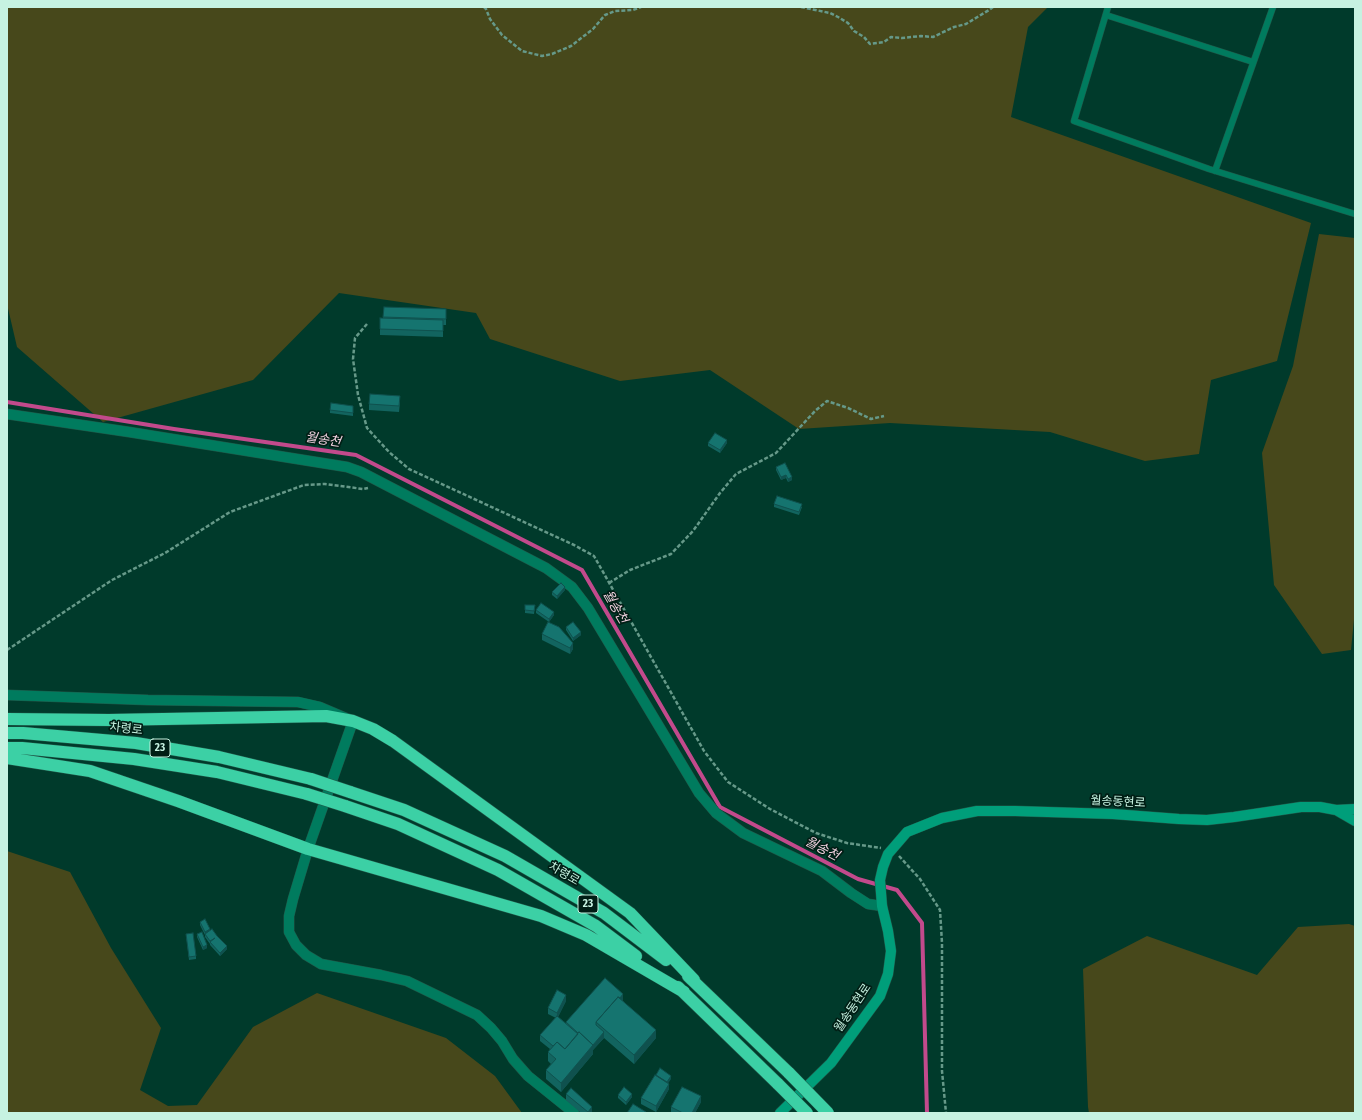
<!DOCTYPE html>
<html>
<head>
<meta charset="utf-8">
<style>
  body { margin:0 }
  #map { position:relative; width:1362px; height:1120px; overflow:hidden; background:#003a2b; font-family:"Fira Sans Condensed",sans-serif }
  canvas { display:block }
  .frame { position:absolute; inset:0; border:8px solid #c6f2e1; pointer-events:none }
</style>
</head>
<body>
<div id="map">
<canvas width="1362" height="1120"></canvas>
<div class="frame"></div>
</div>
<script>
const ctx = document.querySelector('canvas').getContext('2d');
ctx.lineJoin = 'round';
function paint(path, color) {
  ctx.fillStyle = color;
  ctx.fill(path, 'evenodd');
}
function shape(rows) {
  const path = new Path2D();
  for (const r of rows) {
    path.moveTo(r[0], r[1]);
    for (let i = 2; i < r.length; i += 2) path.lineTo(r[i], r[i + 1]);
  }
  return path;
}
function stroke(path, color, width, dash) {
  ctx.strokeStyle = color;
  ctx.lineWidth = width;
  ctx.lineCap = dash ? 'butt' : 'round';
  ctx.setLineDash(dash || []);
  ctx.stroke(path);
}
function write(font, color, halo, rows, align = 'center') {
  ctx.font = font + ' "Fira Sans Condensed","Noto Sans KR",sans-serif';
  ctx.lineWidth = 3.5;
  ctx.setLineDash([]);
  ctx.textBaseline = 'middle';
  ctx.strokeStyle = halo;
  ctx.fillStyle = color;
  for (const [text, x, y, turn = 0] of rows) {
    ctx.save();
    ctx.translate(x, y);
    ctx.rotate((+turn || 0) * Math.PI / 180);
    ctx.textAlign = isNaN(turn) ? turn : align;
    if (halo) ctx.strokeText(text, 0, 0);
    ctx.fillText(text, 0, 0);
    ctx.restore();
  }
}
const green = shape([
  [7,7,1048,7,1028,27,1011,117,1311,223,1277,361,1211,380,1199,454,1145,461,1050,432,890,423,799,429,710,370,620,381,490,339,476,313,339,293,253,380,103,422,17,347,7,304],
  [1319,234,1355,238,1355,609,1351,650,1322,654,1274,585,1262,453,1293,366],
  [7,851,70,872,111,948,161,1028,140,1090,168,1106,197,1105,253,1027,317,993,446,1038,495,1076,522,1113,7,1113],
  [1349,924,1355,926,1355,1113,1089,1113,1088,1107,1083,969,1147,936,1257,975,1298,927]
]);
const stream = shape([
  [7,402,174,429,356,455,582,570,720,807,858,879,897,890,922,923,927,1113]
]);
const path = shape([
  [484,7,486,9,490,19,502,35,522,51,542,56,552,54,571,46,593,29,605,15,615,11,633,10,641,7],
  [801,7,830,13,838,17,848,23,854,31,864,37,870,44,884,42,891,37,902,38,921,36,933,37,954,27,966,24,989,10,993,7],
  [367,324,355,338,353,359,358,395,367,428,389,452,409,469,574,545,594,556,704,751,728,782,770,809,816,833,847,843,881,848],
  [609,583,630,570,671,554,693,531,720,493,736,474,776,453,815,411,827,401,848,408,871,419,884,416],
  [7,650,112,580,165,553,230,512,304,485,325,484,363,489,368,488],
  [899,856,920,879,940,910,942,943,942,1071,946,1113]
]);
const lane = shape([
  [1108,7,1074,121,1209,169,1355,214],
  [1106,15,1253,62],
  [1215,171,1273,7]
]);
const street = shape([
  [7,414,129,432,347,467,361,472,386,485,546,568,572,587,588,608,699,793,716,813,743,833,822,871,851,893,868,904,882,906],
  [7,695,148,700,298,702,320,707,353,721,308,849,293,899,289,916,289,932,296,945,306,955,321,964,381,975,407,981,477,1015,491,1028,502,1041,513,1059,528,1076,574,1113]
]);
const secondary = shape([
  [1336,810,1355,809],
  [780,1113,831,1063,880,996,888,974,891,951,888,931,882,906,880,880,883,867,888,854,907,832,942,818,977,811,1015,811,1113,814,1179,819,1207,820,1234,817,1301,807,1320,807,1336,810,1355,821]
]);
const highway = shape([
  [7,719,109,720,326,716,353,721,373,729,393,741,630,913,694,980],
  [7,733,23,733,136,743,219,757,311,779],
  [7,748,22,748,134,759,217,772,307,794],
  [7,758,90,771,178,801,308,849,541,916,586,935,684,992],
  [350,792,404,810,505,856,604,913,666,960],
  [345,806,398,824,498,870,596,926,636,956],
  [688,976,789,1073],
  [678,987,778,1084]
]);
const highwayBridge = shape([
  [311,779,350,792],
  [307,794,345,806],
  [789,1073,828,1113],
  [778,1084,807,1113]
]);
const wall = shape([
  [446,309,446,325,443,325,443,337,380,335,380,318,383,319,383,317],
  [400,402,399,412,369,410,369,404],
  [353,406,353,416,330,413,330,410],
  [708,443,727,443,720,453,708,446],
  [776,467,792,480,788,482,786,478,781,480,776,470],
  [774,504,802,507,799,515,774,507],
  [565,590,557,599,552,595,552,592],
  [525,605,535,605,534,614,525,613],
  [536,610,554,615,549,622,536,613],
  [566,627,581,635,573,641,566,630],
  [542,634,573,649,570,654,542,640],
  [200,922,217,936,227,949,220,956,210,945,210,943,210,944,205,937,205,935,200,925],
  [186,934,196,956,196,959,189,960],
  [197,934,207,948,203,950,197,937],
  [623,1000,623,1001,656,1038,634,1064,604,1038,593,1050,593,1054,561,1092,546,1079,546,1070,551,1064,548,1061,548,1052,550,1049,540,1041,540,1035,556,1018,548,1014,548,1008,566,1001,558,1017,566,1023,566,1022],
  [671,1079,668,1083,669,1089,656,1112,641,1104,641,1098],
  [566,1094,592,1113,581,1113,566,1100],
  [618,1095,632,1097,626,1105,618,1098],
  [701,1102,695,1113,671,1113,671,1107]
]);
const shadedWall = shape([
  [727,440,727,443,720,453,720,450],
  [786,475,786,478,781,480,781,477],
  [792,477,792,480,788,482,788,479],
  [565,587,565,590,557,599,557,596],
  [554,612,554,615,549,622,549,619],
  [581,632,581,635,573,641,573,638],
  [573,643,573,649,570,654,570,648],
  [210,929,210,932,205,935,205,932],
  [207,945,207,948,203,950,203,947],
  [227,946,227,949,220,956,220,953],
  [623,994,623,1000,600,1026,598,1024],
  [566,995,566,1001,557,1019,557,1013],
  [656,1030,656,1038,634,1064,634,1055],
  [604,1032,604,1038,593,1050,593,1054,561,1092,561,1083],
  [671,1076,671,1079,666,1086,666,1083],
  [669,1084,669,1089,656,1112,656,1106],
  [632,1094,632,1097,626,1105,626,1102],
  [701,1096,701,1102,695,1113,692,1113],
  [592,1107,592,1113,588,1113,588,1112]
]);
const building = shape([
  [384,307,446,309,446,319,383,317,384,307],
  [380,318,443,320,443,331,380,329,380,318],
  [370,394,400,396,399,406,369,404,370,394],
  [331,403,353,406,353,413,330,410,331,403],
  [715,433,727,440,720,450,708,443,715,433],
  [785,463,792,477,788,479,786,475,781,477,776,467,785,463],
  [777,496,802,504,799,512,774,504,777,496],
  [561,583,565,587,557,596,552,592,561,583],
  [541,603,554,612,549,619,536,610,541,603],
  [525,605,535,605,534,611,525,610,525,605],
  [548,622,559,627,573,643,570,648,542,634,548,622],
  [573,622,581,632,573,638,566,627,573,622],
  [205,919,210,929,205,932,200,922,205,919],
  [212,929,217,936,227,946,220,953,210,942,215,938,210,941,205,934,212,929],
  [202,932,207,945,203,947,197,934,202,932],
  [193,933,196,956,189,957,186,934,193,933],
  [605,978,623,994,620,998,618,997,596,1022,596,1025,604,1032,593,1045,579,1032,578,1033,566,1022,605,978],
  [557,990,566,995,557,1013,548,1008,557,990],
  [618,997,656,1030,634,1055,596,1022,618,997],
  [557,1016,578,1034,565,1049,557,1042,553,1046,540,1035,557,1016],
  [579,1032,593,1045,561,1083,546,1070,556,1059,548,1052,557,1042,565,1049,579,1032],
  [660,1068,671,1076,667,1082,656,1075,660,1068],
  [655,1075,669,1084,656,1106,641,1098,655,1075],
  [624,1087,632,1094,626,1102,618,1095,624,1087],
  [682,1087,701,1096,692,1113,683,1113,671,1107,682,1087],
  [571,1088,592,1107,588,1112,566,1094,571,1088],
  [633,1104,646,1112,646,1113,627,1113,633,1104]
]);
const shields = [
  [160,748,20],
  [588,904,20]
];
const shieldNames = [
  ["23",160,748],
  ["23",588,904]
];
const streetNames = [
  ["차령로",126,729,6],
  ["월송동현로",1118,802,3],
  ["차령로",564,874,30],
  ["월송동현로",853,1008,-56]
];
const waterNames = [
  ["월송천",323,440,9],
  ["월송천",615,607,60],
  ["월송천",822,849,27]
];
paint(green, '#47481b');
stroke(stream, '#c24a8c', 4);
stroke(lane, '#205748', 7);
stroke(street, '#205748', 11);
stroke(secondary, '#205748', 11);
stroke(highway, '#205748', 13);
stroke(path, '#669989', 2.5, [4, 2]);
stroke(lane, '#007b5e', 6);
stroke(street, '#007b5e', 10);
stroke(secondary, '#009e7a', 10);
stroke(highway, '#3cd0a5', 12);
stroke(highwayBridge, '#205748', 13, []);
stroke(highwayBridge, '#3cd0a5', 12);
paint(wall, '#12645f');
paint(shadedWall, '#0f514e');
paint(building, '#15746f');
stroke(building, '#0f514e', 1);
for (const [x, y, w] of shields) {
  const box = new Path2D();
  box.roundRect(x - w / 2, y - 9, w, 18, 3);
  ctx.fillStyle = '#001e15';
  ctx.fill(box);
  stroke(box, '#c6f2e1', 1);
}
write('bold 11px', '#c6f2e1', null, shieldNames);
write('12px', '#c6f2e1', '#001e15', streetNames);
write('italic 13px', '#efd0de', '#001e15', waterNames);
</script>
</body>
</html>
